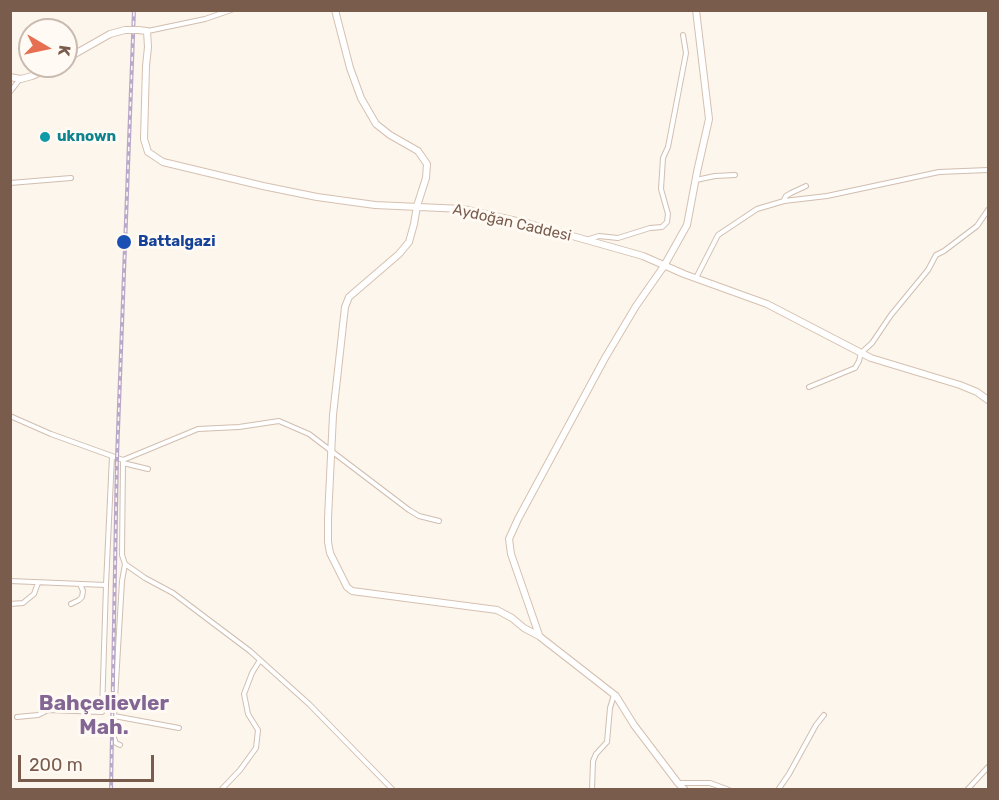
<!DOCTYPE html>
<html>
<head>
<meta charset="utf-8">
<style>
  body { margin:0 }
  #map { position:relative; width:999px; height:800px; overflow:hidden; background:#fdf6ec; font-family:Rubik,sans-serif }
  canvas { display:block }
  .frame { position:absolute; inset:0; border:12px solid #7a5c4d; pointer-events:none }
  .north { position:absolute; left:18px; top:18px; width:60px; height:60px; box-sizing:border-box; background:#fffaf3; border:2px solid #cabbb1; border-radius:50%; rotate:99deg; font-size:16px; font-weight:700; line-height:24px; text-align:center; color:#7a5c4d }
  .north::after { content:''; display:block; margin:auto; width:21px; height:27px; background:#e76f51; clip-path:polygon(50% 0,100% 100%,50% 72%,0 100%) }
  .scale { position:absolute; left:18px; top:755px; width:136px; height:27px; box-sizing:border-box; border:3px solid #7a5c4d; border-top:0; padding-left:8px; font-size:18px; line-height:21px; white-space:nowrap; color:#7a5c4d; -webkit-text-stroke:4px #fffaf3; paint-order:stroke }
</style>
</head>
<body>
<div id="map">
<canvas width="999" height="800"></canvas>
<div class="frame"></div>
<div class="north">K</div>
<div class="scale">200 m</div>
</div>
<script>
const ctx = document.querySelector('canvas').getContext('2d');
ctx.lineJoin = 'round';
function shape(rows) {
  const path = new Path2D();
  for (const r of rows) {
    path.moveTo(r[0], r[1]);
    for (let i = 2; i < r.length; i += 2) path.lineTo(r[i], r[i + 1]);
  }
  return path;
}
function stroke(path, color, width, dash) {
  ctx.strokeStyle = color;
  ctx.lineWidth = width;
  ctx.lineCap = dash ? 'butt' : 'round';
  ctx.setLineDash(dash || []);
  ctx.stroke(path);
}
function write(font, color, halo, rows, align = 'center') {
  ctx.font = font + ' Rubik,sans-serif';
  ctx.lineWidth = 6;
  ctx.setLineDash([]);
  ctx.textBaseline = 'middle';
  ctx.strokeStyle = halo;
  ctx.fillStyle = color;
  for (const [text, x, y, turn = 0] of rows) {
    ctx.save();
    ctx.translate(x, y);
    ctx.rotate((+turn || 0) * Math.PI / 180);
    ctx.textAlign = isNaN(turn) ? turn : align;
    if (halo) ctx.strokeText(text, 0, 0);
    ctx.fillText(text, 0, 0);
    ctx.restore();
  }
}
const street = shape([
  [148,31,205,19,231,10],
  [10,92,20,79],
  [696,180,715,176,735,175],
  [10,183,71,178],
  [784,200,786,196,791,193,806,186],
  [589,239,599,236,618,238,650,228,662,227,667,222,668,214,661,189,663,158,668,147,686,53,683,35],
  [696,278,718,235,757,209,784,201,827,196,939,172,988,170],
  [809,387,855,368,859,361,861,353,872,343,891,315,928,270,936,255,944,251,977,226,988,210],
  [10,416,51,434,123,460,122,555,125,564,145,578,173,593,250,651,309,704,393,790],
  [123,460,198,429,239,427,279,421,309,434,409,510,419,516,439,521],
  [123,463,148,469],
  [10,581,106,585,102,712,48,710,38,715,17,717],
  [106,585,112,456],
  [10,604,23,603,34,594,38,583],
  [71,604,79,600,82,597,83,591,80,584],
  [114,716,179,728],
  [120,745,116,743,114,738,114,716,122,581,125,564],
  [679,783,710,783,729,790],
  [221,790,240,770,256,748,258,730,248,714,244,694,252,673,260,660],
  [592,790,593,761,596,754,607,742,610,708,614,695],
  [778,790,789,774,816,725,824,715],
  [967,790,988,767]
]);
const secondary = shape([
  [335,10,350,68,361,98,376,124,390,135,418,151,427,164,426,178,417,206,414,224,409,242,399,254,349,297,345,307,333,415,328,518,328,542,330,553,347,587,352,591,497,610,512,618,524,628,539,636,616,696,634,725,678,783,685,790],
  [138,30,147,31,148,47,146,66,144,139,148,152,163,162,263,186,317,197,375,205,463,209,530,224,643,256,684,274,767,304,871,358,960,385,977,392,988,400],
  [66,59,110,34,125,30],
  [10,77,21,79,32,76,54,66],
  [539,635,511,554,509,539,518,519,605,358,636,306,664,266,687,225,697,172,709,119,696,10]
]);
const rail = shape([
  [111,790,117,457,134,10]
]);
const secondaryBridge = shape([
  [125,30,138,30]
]);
const markers = [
  [45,137,6,"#0f9aa8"],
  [124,242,8,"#1a4fb4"]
];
const cultureNames = [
  ["uknown",57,137]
];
const streetNames = [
  ["Aydoğan Caddesi",512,223,13]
];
const transitNames = [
  ["Battalgazi",138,242]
];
const districtNames = [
  ["Bahçelievler",104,704],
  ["Mah.",104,728]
];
stroke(street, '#d1beb0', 6);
stroke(secondary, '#d6c0b0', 8);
stroke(street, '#fff', 4);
stroke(secondary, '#fff', 6);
stroke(rail, '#b9a8c9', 4);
stroke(rail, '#fffaf3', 1.5, [4.5]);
stroke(secondaryBridge, '#d6c0b0', 8, []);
stroke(secondaryBridge, '#fff', 6);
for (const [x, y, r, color] of markers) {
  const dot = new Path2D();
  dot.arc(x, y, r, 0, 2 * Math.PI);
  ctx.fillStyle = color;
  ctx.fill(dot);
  stroke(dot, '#fffaf3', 2);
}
write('bold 15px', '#0d838f', '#fffaf3', cultureNames, 'left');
write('15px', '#7a5c4d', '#fffaf3', streetNames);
write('bold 15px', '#164399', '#fffaf3', transitNames, 'left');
write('bold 21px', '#846695', '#fffaf3', districtNames);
</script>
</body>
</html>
